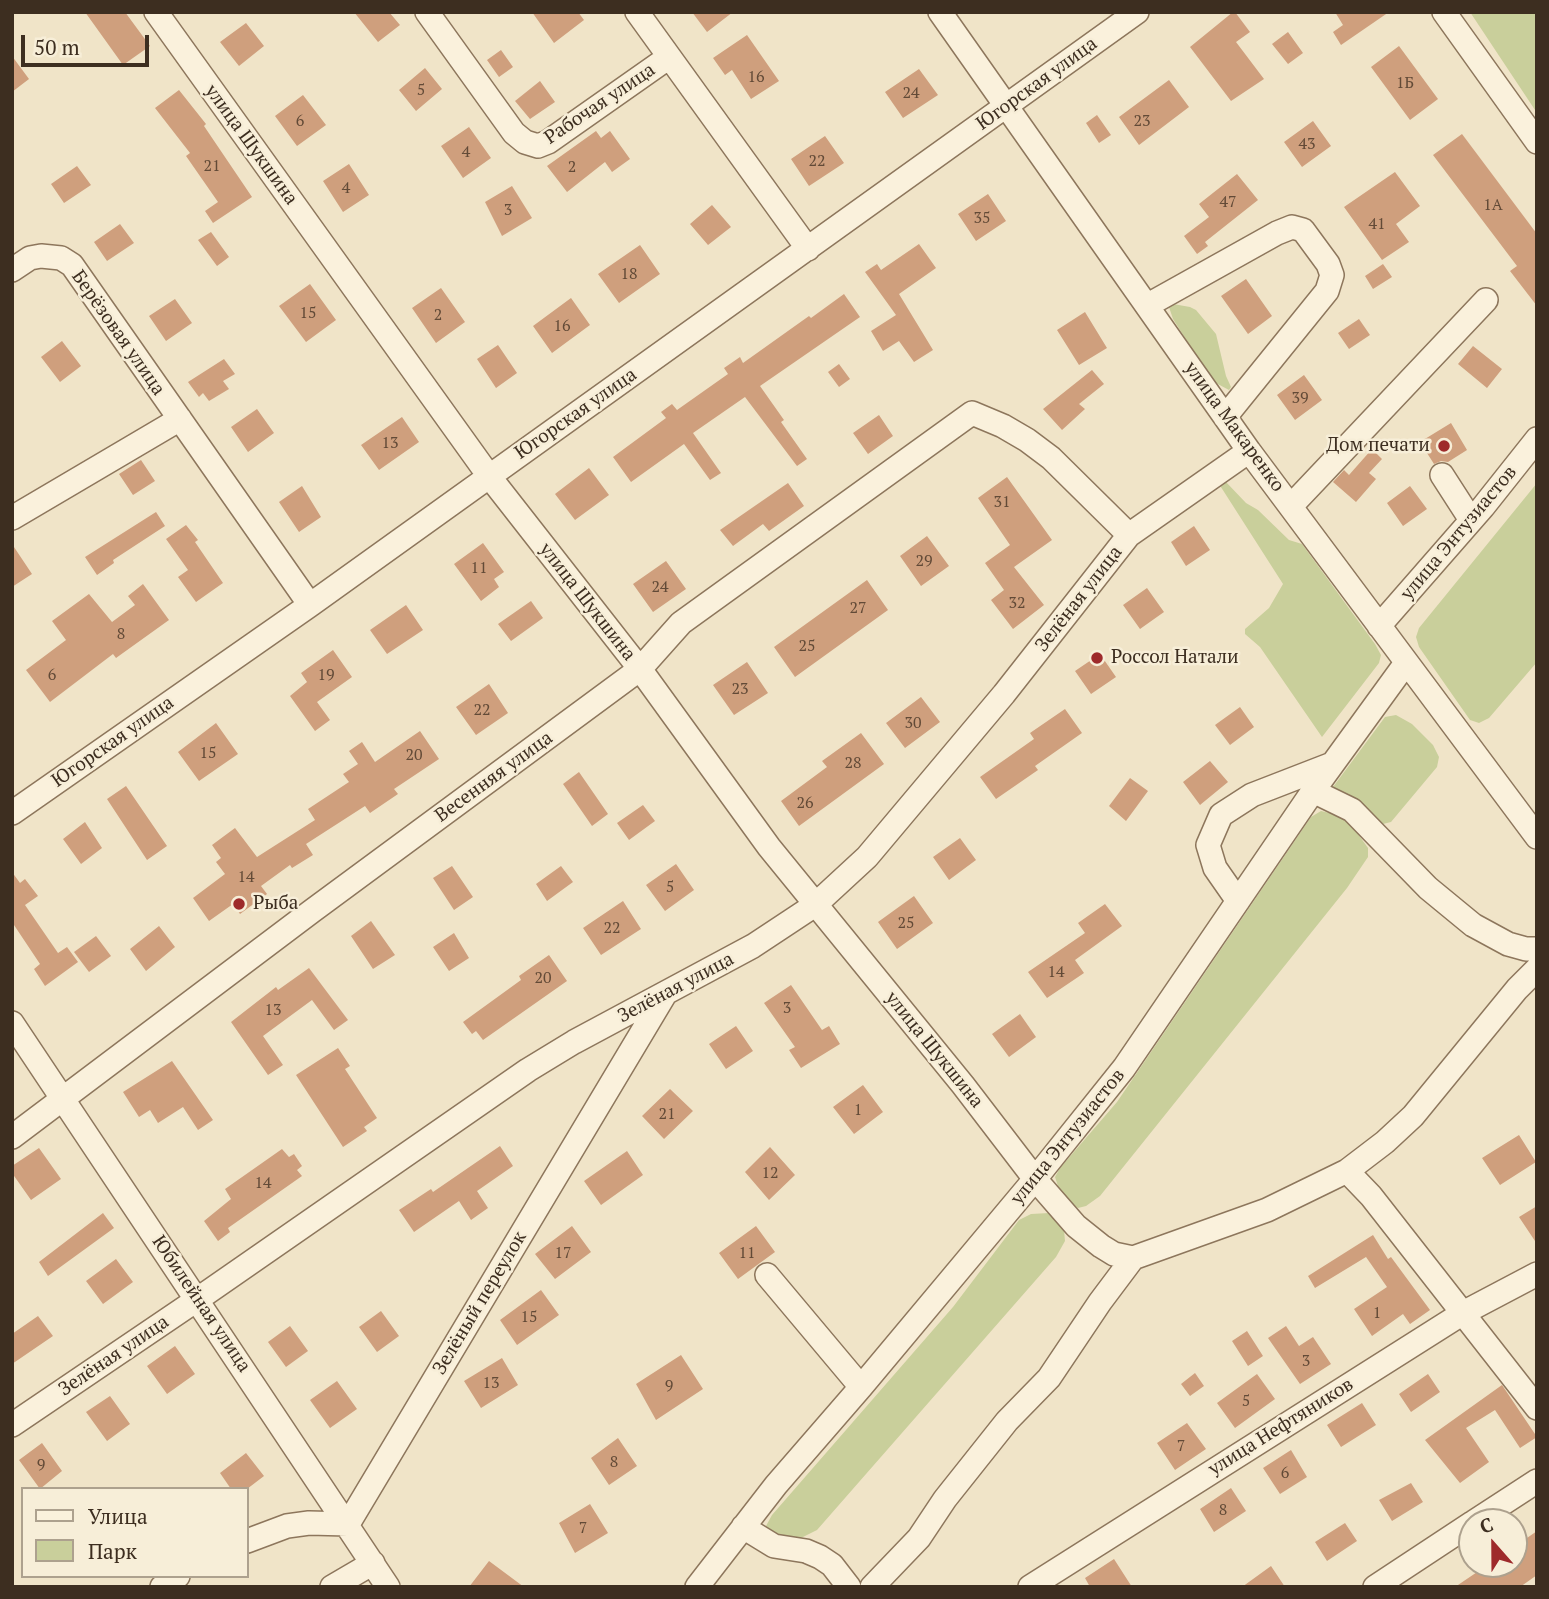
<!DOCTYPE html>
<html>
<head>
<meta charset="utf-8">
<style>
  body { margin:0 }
  #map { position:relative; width:1549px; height:1599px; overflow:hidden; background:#f0e4c8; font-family:"PT Serif",serif }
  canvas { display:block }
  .frame { position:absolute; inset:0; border:14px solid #3d2e20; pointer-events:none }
  .legend { position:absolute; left:21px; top:1487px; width:228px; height:91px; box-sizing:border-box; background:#f7eed8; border:2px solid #ada18e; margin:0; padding:9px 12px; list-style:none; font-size:21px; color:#3d2e20 }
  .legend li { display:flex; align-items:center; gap:14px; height:35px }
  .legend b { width:35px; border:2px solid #ada18e }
  .north { position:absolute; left:1458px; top:1508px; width:70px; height:70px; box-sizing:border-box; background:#f7eed8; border:2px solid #ada18e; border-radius:50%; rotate:339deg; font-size:19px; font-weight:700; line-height:28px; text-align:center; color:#3d2e20 }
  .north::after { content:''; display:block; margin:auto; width:24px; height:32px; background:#9e2a2b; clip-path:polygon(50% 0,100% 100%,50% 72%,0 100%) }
  .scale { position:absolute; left:21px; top:35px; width:128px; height:32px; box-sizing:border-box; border:4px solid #3d2e20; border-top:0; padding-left:9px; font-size:21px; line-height:24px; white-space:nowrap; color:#3d2e20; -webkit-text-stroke:5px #f7eed8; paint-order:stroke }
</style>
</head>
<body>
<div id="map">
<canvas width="1549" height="1599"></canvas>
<div class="frame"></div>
<ul class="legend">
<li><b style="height:9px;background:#faf1dc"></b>Улица</li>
<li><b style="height:19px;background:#c9cf9b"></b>Парк</li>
</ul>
<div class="north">С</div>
<div class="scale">50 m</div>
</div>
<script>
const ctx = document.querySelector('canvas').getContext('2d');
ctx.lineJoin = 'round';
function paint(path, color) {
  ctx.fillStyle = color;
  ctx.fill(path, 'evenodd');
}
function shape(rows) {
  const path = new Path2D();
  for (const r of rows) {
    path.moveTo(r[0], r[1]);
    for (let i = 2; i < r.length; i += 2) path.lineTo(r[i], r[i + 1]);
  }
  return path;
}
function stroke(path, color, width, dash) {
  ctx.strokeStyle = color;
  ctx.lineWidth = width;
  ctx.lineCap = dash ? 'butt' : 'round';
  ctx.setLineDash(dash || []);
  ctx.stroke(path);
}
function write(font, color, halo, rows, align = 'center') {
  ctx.font = font + ' "PT Serif",serif';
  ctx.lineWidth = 5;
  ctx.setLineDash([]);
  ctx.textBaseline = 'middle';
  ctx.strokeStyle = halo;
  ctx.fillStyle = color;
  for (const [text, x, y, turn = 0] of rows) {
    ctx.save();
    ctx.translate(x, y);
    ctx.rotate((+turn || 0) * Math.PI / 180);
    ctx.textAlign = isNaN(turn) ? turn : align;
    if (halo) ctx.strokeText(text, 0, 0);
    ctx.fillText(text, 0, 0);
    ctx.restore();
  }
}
const green = shape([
  [1470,12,1537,12,1537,113],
  [1173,304,1190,307,1196,310,1216,334,1226,376,1231,387,1229,390,1214,382,1185,338,1173,319,1169,307],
  [1221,482,1226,482,1246,503,1258,510,1289,540,1302,544,1375,644,1381,655,1379,663,1322,737,1260,647,1245,634,1245,629,1269,608,1283,584,1219,484],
  [1537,483,1537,662,1489,718,1479,723,1470,720,1419,647,1416,637,1419,628],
  [1396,715,1412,724,1433,745,1439,757,1437,767,1391,822,1379,825,1336,795,1333,787,1385,717],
  [1321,811,1338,815,1353,827,1368,848,1368,857,1347,888,1100,1196,1086,1206,1078,1208,1068,1201,1059,1189,1055,1177,1060,1168,1117,1102,1311,817],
  [1049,1213,1064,1230,1065,1241,1056,1257,817,1530,795,1541,769,1535,766,1526,772,1515,953,1307,1019,1220,1031,1214]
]);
const building = shape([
  [85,12,125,12,150,46,123,65],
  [354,12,389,12,400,25,378,42],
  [532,12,578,12,584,20,554,43],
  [692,12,733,12,707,32],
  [1233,12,1235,12,1250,32,1236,42,1264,79,1231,101,1190,47],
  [1335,12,1389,12,1341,45,1333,32,1343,25],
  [246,23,264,46,239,66,220,42],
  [1288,32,1303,53,1288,64,1272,44],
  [747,35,779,81,751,99,732,70,725,75,713,58],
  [1399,46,1438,99,1410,120,1371,67],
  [501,50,513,67,499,77,487,60],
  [12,56,29,79,12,92],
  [425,68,442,89,416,111,399,90],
  [919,69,938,95,903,118,885,92],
  [1169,80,1189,107,1139,145,1119,117],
  [540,81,555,102,530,119,515,101],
  [179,90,206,124,204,126,252,197,213,223,205,211,218,202,186,156,190,153,155,108],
  [303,95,326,125,297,146,275,116],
  [1097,115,1111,135,1099,143,1086,123],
  [1313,121,1331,146,1302,167,1284,142],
  [469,127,491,158,463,178,441,146],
  [596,131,601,138,610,131,630,159,612,172,605,162,567,192,547,166],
  [1462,134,1537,234,1537,306,1510,271,1517,266,1433,155],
  [825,136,844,163,809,186,791,159],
  [349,164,369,195,343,212,323,181],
  [77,166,91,185,64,203,51,184],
  [1395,172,1420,206,1396,224,1409,242,1382,260,1344,207],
  [1237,174,1258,200,1205,242,1208,246,1197,254,1184,236,1209,217,1199,204],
  [512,186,532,218,502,236,485,202],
  [988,194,1006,221,976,241,958,214],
  [712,205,731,227,708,245,690,224],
  [120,224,134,243,107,261,94,242],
  [211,232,229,257,217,266,198,240],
  [919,244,936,268,899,294,933,350,914,362,899,341,883,351,871,331,896,315,865,272,877,264,881,270],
  [640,245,660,274,619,303,598,274],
  [1383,264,1392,277,1373,289,1365,276],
  [1246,279,1272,316,1248,334,1221,296],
  [310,284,336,320,306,342,279,306],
  [441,288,465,322,436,343,412,308],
  [844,294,860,317,760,386,784,420,781,422,807,459,797,466,745,397,693,433,721,473,710,480,684,444,631,482,613,457,666,418,661,412,672,404,677,410,728,374,724,368,740,357,743,363,809,316,811,318],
  [571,298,590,325,552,353,533,326],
  [175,299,192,323,166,341,149,316],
  [1085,312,1107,348,1079,365,1057,330],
  [1359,319,1370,335,1349,349,1338,333],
  [62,341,81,366,60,382,41,357],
  [498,345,517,373,496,388,477,359],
  [1473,346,1502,369,1487,388,1458,364],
  [224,359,235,374,223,381,229,389,209,401,203,393,199,397,188,382],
  [839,364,850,379,839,387,828,372],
  [1092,370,1104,384,1079,404,1085,409,1062,430,1043,409],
  [1304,375,1322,400,1295,420,1277,395],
  [257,409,274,433,248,452,231,427],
  [879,415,893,436,868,454,853,433],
  [402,417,419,442,379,470,361,445],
  [1451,423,1467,450,1448,462,1441,461,1434,464,1420,442],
  [1372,449,1382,459,1369,473,1376,479,1356,502,1333,482,1344,470,1349,475],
  [141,460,155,481,133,495,119,474],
  [589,468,609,495,575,520,555,494],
  [1007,477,1052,540,1014,567,1044,605,1013,629,991,600,1004,590,985,563,1010,545,978,498],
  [788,483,804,506,769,531,763,524,733,546,720,530],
  [302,486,321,517,299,532,279,502],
  [1410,486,1427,509,1403,526,1387,503],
  [156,512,165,526,113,560,114,563,97,575,85,557],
  [186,525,198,540,195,542,223,583,196,602,178,577,188,570,166,539],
  [1194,526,1210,550,1186,566,1171,542],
  [927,536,949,566,921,586,900,556],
  [483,543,504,572,494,579,499,587,481,601,454,564],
  [12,544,32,574,12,587],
  [666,561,686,589,653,612,633,584],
  [867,580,888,610,795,677,774,647],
  [143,584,169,620,116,658,113,654,50,702,26,670,66,640,52,621,89,594,112,622,135,605,128,596],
  [1147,588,1164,612,1140,629,1123,605],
  [531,601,543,618,511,641,498,624],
  [406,605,423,630,387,654,370,630],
  [333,650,352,677,317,702,330,720,315,731,290,696,307,682,301,673],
  [1100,654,1116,677,1091,694,1075,671],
  [747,662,768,693,734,715,713,685],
  [489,684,508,713,476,735,456,707],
  [921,697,940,722,905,748,886,723],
  [1240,707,1254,727,1230,745,1215,725],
  [1065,709,1082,733,1035,766,1038,770,996,799,980,777,1034,739,1030,733],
  [216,723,238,754,199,781,178,752],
  [420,731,439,759,394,789,398,794,370,813,365,806,306,844,313,855,292,868,290,865,261,886,267,894,240,914,233,904,209,921,193,898,225,874,216,862,221,858,212,845,235,828,257,857,315,820,308,809,349,782,343,774,358,764,349,751,362,742,375,762],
  [861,733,884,764,799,826,781,801,827,767,822,761],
  [1210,761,1228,782,1200,805,1183,782],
  [579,772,608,814,592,826,563,784],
  [1130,778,1148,791,1126,821,1109,806],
  [126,786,167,846,147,860,107,799],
  [643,805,655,821,629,840,617,823],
  [85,822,102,848,81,864,63,839],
  [960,838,976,860,949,880,933,857],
  [676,864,694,890,665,911,646,885],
  [452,866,473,897,454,910,433,878],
  [561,866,573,882,547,901,536,884],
  [12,872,20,883,25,879,38,896,25,905,58,953,67,947,78,962,45,986,34,969,40,964,12,922],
  [914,896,933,923,897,949,878,922],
  [623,901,641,929,601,955,583,928],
  [1105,904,1122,926,1075,960,1084,973,1047,998,1028,972,1085,933,1078,923],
  [371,921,395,955,373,969,351,936],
  [159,926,175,947,146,971,130,949],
  [454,933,469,958,449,971,433,947],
  [96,936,111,956,89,972,74,952],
  [549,955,567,981,483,1040,476,1031,472,1034,463,1022,521,980,519,976],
  [309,968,348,1020,334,1030,312,1000,263,1036,283,1065,268,1075,231,1022,276,987,278,990],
  [791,985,822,1030,829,1026,840,1044,801,1068,789,1050,795,1047,764,1003],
  [1020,1014,1036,1037,1009,1057,992,1034],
  [736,1026,753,1051,726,1069,709,1044],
  [338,1048,350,1066,345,1069,377,1118,364,1127,367,1131,343,1147,296,1075],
  [172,1061,213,1120,198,1130,183,1107,158,1123,150,1110,139,1117,123,1092],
  [863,1085,883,1112,854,1134,833,1107],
  [670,1089,693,1111,664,1139,642,1116],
  [1519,1135,1536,1162,1500,1185,1482,1158],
  [500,1146,513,1166,477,1191,488,1208,471,1220,459,1201,414,1232,399,1210,431,1189,433,1192],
  [770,1147,795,1175,769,1200,745,1172],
  [39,1148,61,1179,31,1200,12,1173,12,1166],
  [282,1149,289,1157,294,1154,302,1166,297,1170,302,1176,228,1228,230,1232,218,1241,204,1221,231,1199,225,1189],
  [627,1151,643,1175,601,1205,584,1181],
  [1537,1206,1537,1244,1519,1217],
  [103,1213,114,1228,48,1276,39,1262],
  [572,1226,591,1252,555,1279,535,1254],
  [756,1226,775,1252,738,1279,719,1253],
  [1373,1235,1388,1259,1391,1257,1430,1310,1410,1324,1403,1314,1372,1336,1354,1309,1387,1287,1366,1257,1315,1288,1308,1276],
  [116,1259,133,1282,103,1304,86,1281],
  [541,1290,559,1315,517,1345,500,1320],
  [381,1311,399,1336,377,1352,359,1327],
  [38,1316,53,1336,12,1364,12,1334],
  [290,1326,308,1351,286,1367,268,1342],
  [1286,1326,1299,1346,1313,1337,1331,1364,1300,1384,1268,1338],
  [1247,1331,1263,1356,1248,1366,1232,1341],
  [175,1346,195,1374,167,1394,147,1366],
  [681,1355,703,1389,656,1420,636,1384],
  [502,1358,518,1385,481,1408,464,1381],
  [1195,1373,1204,1386,1190,1396,1181,1384],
  [1257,1374,1275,1399,1235,1428,1217,1403],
  [1428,1374,1440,1392,1411,1412,1399,1394],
  [337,1381,357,1409,330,1428,310,1400],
  [1502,1385,1537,1437,1520,1448,1495,1410,1466,1428,1489,1462,1460,1483,1425,1440],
  [110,1396,130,1424,107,1441,86,1412],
  [1362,1403,1376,1425,1341,1447,1327,1425],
  [1187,1423,1206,1449,1175,1470,1157,1443],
  [618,1438,637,1466,609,1485,591,1458],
  [42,1443,62,1471,40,1489,19,1460],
  [1291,1450,1307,1477,1280,1494,1263,1468],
  [246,1453,264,1476,247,1489,231,1489,220,1473],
  [1411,1483,1423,1502,1392,1521,1379,1500],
  [1231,1488,1246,1511,1214,1532,1200,1509],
  [590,1504,608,1533,575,1553,559,1523],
  [1345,1523,1357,1541,1327,1561,1315,1542],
  [1537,1531,1537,1575,1520,1587,1455,1587,1489,1564,1514,1564,1514,1547],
  [1114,1559,1132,1587,1090,1587,1085,1578],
  [489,1561,524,1587,469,1587],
  [1271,1566,1285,1587,1242,1587]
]);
const minor = shape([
  [156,12,489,476,640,669,769,847,963,1085,1035,1179,1076,1226,1101,1246,1114,1254,1133,1258,1267,1210,1347,1171,1371,1196,1537,1408],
  [427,12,514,133,525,142,538,146,548,142,669,57],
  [637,12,808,249],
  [940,12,1249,451,1537,837],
  [1444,12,1537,142],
  [12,270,30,258,41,256,61,258,72,265,310,605],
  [1148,305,1277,233,1292,227,1303,230,1328,264,1332,275,1327,291,1225,417],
  [1442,475,1471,520],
  [1291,506,1486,300],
  [12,518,180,419],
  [1379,626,1483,507,1537,439],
  [1313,791,1352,810,1428,888,1473,925,1508,944,1526,949,1537,949],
  [12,813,310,605,1137,12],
  [1238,901,1215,868,1208,845,1221,815,1252,795,1332,764],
  [12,1023,388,1587],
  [12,1137,312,911,640,669,681,623,972,413,1003,426,1027,440,1051,458,1129,535],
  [1347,1171,1385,1142,1413,1116,1517,989,1537,969],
  [767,1275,861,1387],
  [12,1425,198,1299,528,1070,574,1042,753,946,815,905,867,857,1004,694,1129,535,1249,451],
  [1474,1522,1537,1481],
  [743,1527,774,1546,806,1551,820,1557,832,1565,849,1587],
  [247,1541,287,1526,309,1523,348,1524,665,994],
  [162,1587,178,1576],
  [332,1587,373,1563],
  [697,1587,776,1485,861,1387,1035,1179,1124,1068,1313,791,1406,663],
  [872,1587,919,1538,945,1499,1007,1421,1049,1378,1100,1302,1133,1258],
  [1030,1587,1463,1313,1537,1274],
  [1375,1587,1472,1523]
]);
const markers = [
  [1444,446,7,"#9e2a2b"],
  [1097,658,7,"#9e2a2b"],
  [239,904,7,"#9e2a2b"]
];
const numberNames = [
  ["16",756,77],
  ["1Б",1405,83],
  ["5",421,90],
  ["24",911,93],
  ["6",300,121],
  ["23",1142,121],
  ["43",1307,144],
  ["4",466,152],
  ["22",817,161],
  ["21",212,166],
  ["2",572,167],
  ["4",346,188],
  ["47",1228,202],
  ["1А",1493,205],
  ["3",508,210],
  ["35",982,218],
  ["41",1377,224],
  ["18",629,274],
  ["15",308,313],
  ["2",438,315],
  ["16",562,326],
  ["39",1300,398],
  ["13",390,443],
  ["31",1002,502],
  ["29",924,561],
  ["11",479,568],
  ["24",660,587],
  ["32",1017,603],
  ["27",858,608],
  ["8",121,634],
  ["25",807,646],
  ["6",52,675],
  ["19",326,675],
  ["23",740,689],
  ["22",482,710],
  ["30",913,723],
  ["15",208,753],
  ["20",414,755],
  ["28",853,763],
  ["26",805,803],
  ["14",246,877],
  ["5",670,887],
  ["25",906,923],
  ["22",612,928],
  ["14",1056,972],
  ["20",543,978],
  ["3",787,1008],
  ["13",273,1010],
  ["1",858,1110],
  ["21",667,1114],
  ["12",770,1173],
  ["14",263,1183],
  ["17",563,1253],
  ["11",747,1253],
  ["1",1377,1313],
  ["15",529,1317],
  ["3",1306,1361],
  ["13",491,1383],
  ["9",669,1386],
  ["5",1246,1401],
  ["7",1181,1446],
  ["8",614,1462],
  ["9",41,1465],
  ["6",1285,1473],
  ["8",1223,1510],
  ["7",583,1528]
];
const streetNames = [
  ["Югорская улица",1037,84,-36],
  ["Рабочая улица",600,104,-34],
  ["улица Шукшина",251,145,54],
  ["Берёзовая улица",118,333,55],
  ["Югорская улица",576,414,-35],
  ["улица Макаренко",1234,427,54],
  ["улица Энтузиастов",1459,533,-50],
  ["Зелёная улица",1079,599,-52],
  ["улица Шукшина",587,602,52],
  ["Югорская улица",113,742,-35],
  ["Весенняя улица",494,777,-36],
  ["Зелёная улица",676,988,-28],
  ["улица Шукшина",934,1050,51],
  ["улица Энтузиастов",1068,1137,-51],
  ["Зелёный переулок",480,1303,-59],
  ["Юбилейная улица",201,1304,56],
  ["Зелёная улица",114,1356,-34],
  ["улица Нефтяников",1281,1427,-32]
];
const poiNames = [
  ["Дом печати",1430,446,"right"],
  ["Россол Натали",1111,658],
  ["Рыба",253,904]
];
paint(green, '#c9cf9b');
paint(building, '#cf9f7d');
stroke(minor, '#8d765c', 26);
stroke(minor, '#faf1dc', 23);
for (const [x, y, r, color] of markers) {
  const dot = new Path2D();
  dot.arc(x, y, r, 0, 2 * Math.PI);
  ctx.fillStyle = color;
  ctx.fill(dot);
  stroke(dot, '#f7eed8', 2.5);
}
write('16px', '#624a37', null, numberNames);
write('19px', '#3d2e20', '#f7eed8', streetNames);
write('19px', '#3d2e20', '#f7eed8', poiNames, 'left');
</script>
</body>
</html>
